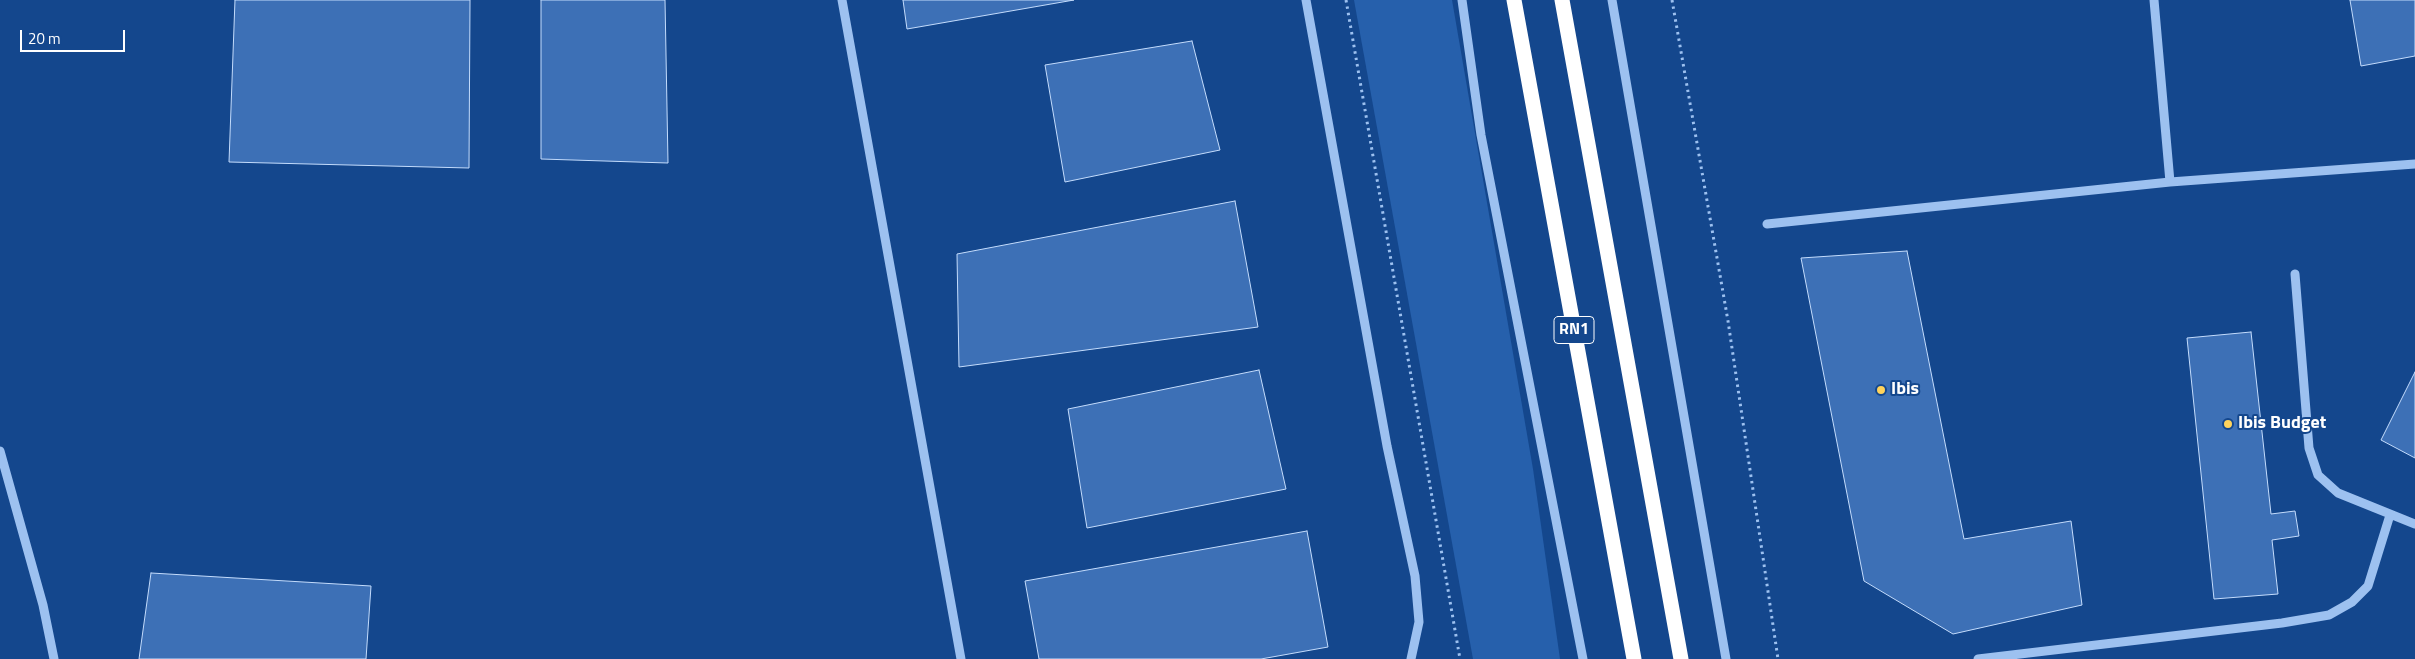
<!DOCTYPE html>
<html>
<head>
<meta charset="utf-8">
<style>
  body { margin:0 }
  #map { position:relative; width:2415px; height:659px; overflow:hidden; background:#14478d; font-family:"Titillium Web",sans-serif }
  canvas { display:block }
  .scale { position:absolute; left:20px; top:30px; width:105px; height:22px; box-sizing:border-box; border:2px solid #fff; border-top:0; padding-left:6px; font-size:15px; line-height:18px; white-space:nowrap; color:#fff; -webkit-text-stroke:4px #14478d; paint-order:stroke }
</style>
</head>
<body>
<div id="map">
<canvas width="2415" height="659"></canvas>
<div class="scale">20 m</div>
</div>
<script>
const ctx = document.querySelector('canvas').getContext('2d');
ctx.lineJoin = 'round';
function paint(path, color) {
  ctx.fillStyle = color;
  ctx.fill(path, 'evenodd');
}
function shape(rows) {
  const path = new Path2D();
  for (const r of rows) {
    path.moveTo(r[0], r[1]);
    for (let i = 2; i < r.length; i += 2) path.lineTo(r[i], r[i + 1]);
  }
  return path;
}
function stroke(path, color, width, dash) {
  ctx.strokeStyle = color;
  ctx.lineWidth = width;
  ctx.lineCap = dash ? 'butt' : 'round';
  ctx.setLineDash(dash || []);
  ctx.stroke(path);
}
function write(font, color, halo, rows, align = 'center') {
  ctx.font = font + ' "Titillium Web",sans-serif';
  ctx.lineWidth = 4;
  ctx.setLineDash([]);
  ctx.textBaseline = 'middle';
  ctx.strokeStyle = halo;
  ctx.fillStyle = color;
  for (const [text, x, y, turn = 0] of rows) {
    ctx.save();
    ctx.translate(x, y);
    ctx.rotate((+turn || 0) * Math.PI / 180);
    ctx.textAlign = isNaN(turn) ? turn : align;
    if (halo) ctx.strokeText(text, 0, 0);
    ctx.fillText(text, 0, 0);
    ctx.restore();
  }
}
const green = shape([
  [1354,0,1452,0,1533,469,1560,659,1473,659]
]);
const building = shape([
  [235,0,470,0,469,168,229,162,235,0],
  [541,0,665,0,668,163,541,159,541,0],
  [903,0,1074,0,907,29,903,0],
  [2350,0,2415,0,2415,56,2361,66,2350,0],
  [1192,41,1220,150,1065,182,1045,65,1192,41],
  [1235,201,1258,327,959,367,957,254,1235,201],
  [1907,251,1964,539,2071,521,2082,605,1953,634,1864,581,1801,258,1907,251],
  [2251,332,2271,514,2295,511,2299,536,2272,540,2278,594,2214,599,2187,338,2251,332],
  [1259,370,1286,489,1087,528,1068,409,1259,370],
  [2415,372,2415,458,2381,440,2415,372],
  [1307,531,1328,647,1261,659,1039,659,1025,581,1307,531],
  [151,573,371,586,366,659,139,659,151,573]
]);
const path = shape([
  [1346,0,1460,659],
  [1672,0,1728,321,1778,659]
]);
const minor = shape([
  [842,0,961,659],
  [1306,0,1387,446,1415,576,1419,622,1411,659],
  [1462,0,1481,135,1583,659],
  [1612,0,1726,659],
  [2154,0,2170,182],
  [1767,224,2170,182,2415,164],
  [2295,274,2309,448,2318,475,2338,493,2415,524],
  [0,451,43,605,54,659],
  [1978,659,2282,623,2329,615,2352,602,2368,586,2390,515]
]);
const highway = shape([
  [1514,0,1634,659],
  [1562,0,1681,659]
]);
const markers = [
  [1881,390,5,"#ffd35c"],
  [2228,424,5,"#ffd35c"]
];
const shields = [
  [1574,330,40]
];
const shieldNames = [
  ["RN1",1574,330]
];
const poiNames = [
  ["Ibis",1891,390],
  ["Ibis Budget",2238,424]
];
paint(green, '#2660ac');
paint(building, '#3d70b6');
stroke(building, '#c4dcfc', 1);
stroke(path, '#9dc1f0', 3, [2.5, 4]);
stroke(minor, '#9dc1f0', 9);
stroke(highway, '#fff', 15);
for (const [x, y, r, color] of markers) {
  const dot = new Path2D();
  dot.arc(x, y, r, 0, 2 * Math.PI);
  ctx.fillStyle = color;
  ctx.fill(dot);
  stroke(dot, '#14478d', 2);
}
for (const [x, y, w] of shields) {
  const box = new Path2D();
  box.roundRect(x - w / 2, y - 13.5, w, 27, 4);
  ctx.fillStyle = '#14478d';
  ctx.fill(box);
  stroke(box, '#fff', 1);
}
write('bold 16px', '#fff', null, shieldNames);
write('bold 18px', '#fff', '#14478d', poiNames, 'left');
</script>
</body>
</html>
